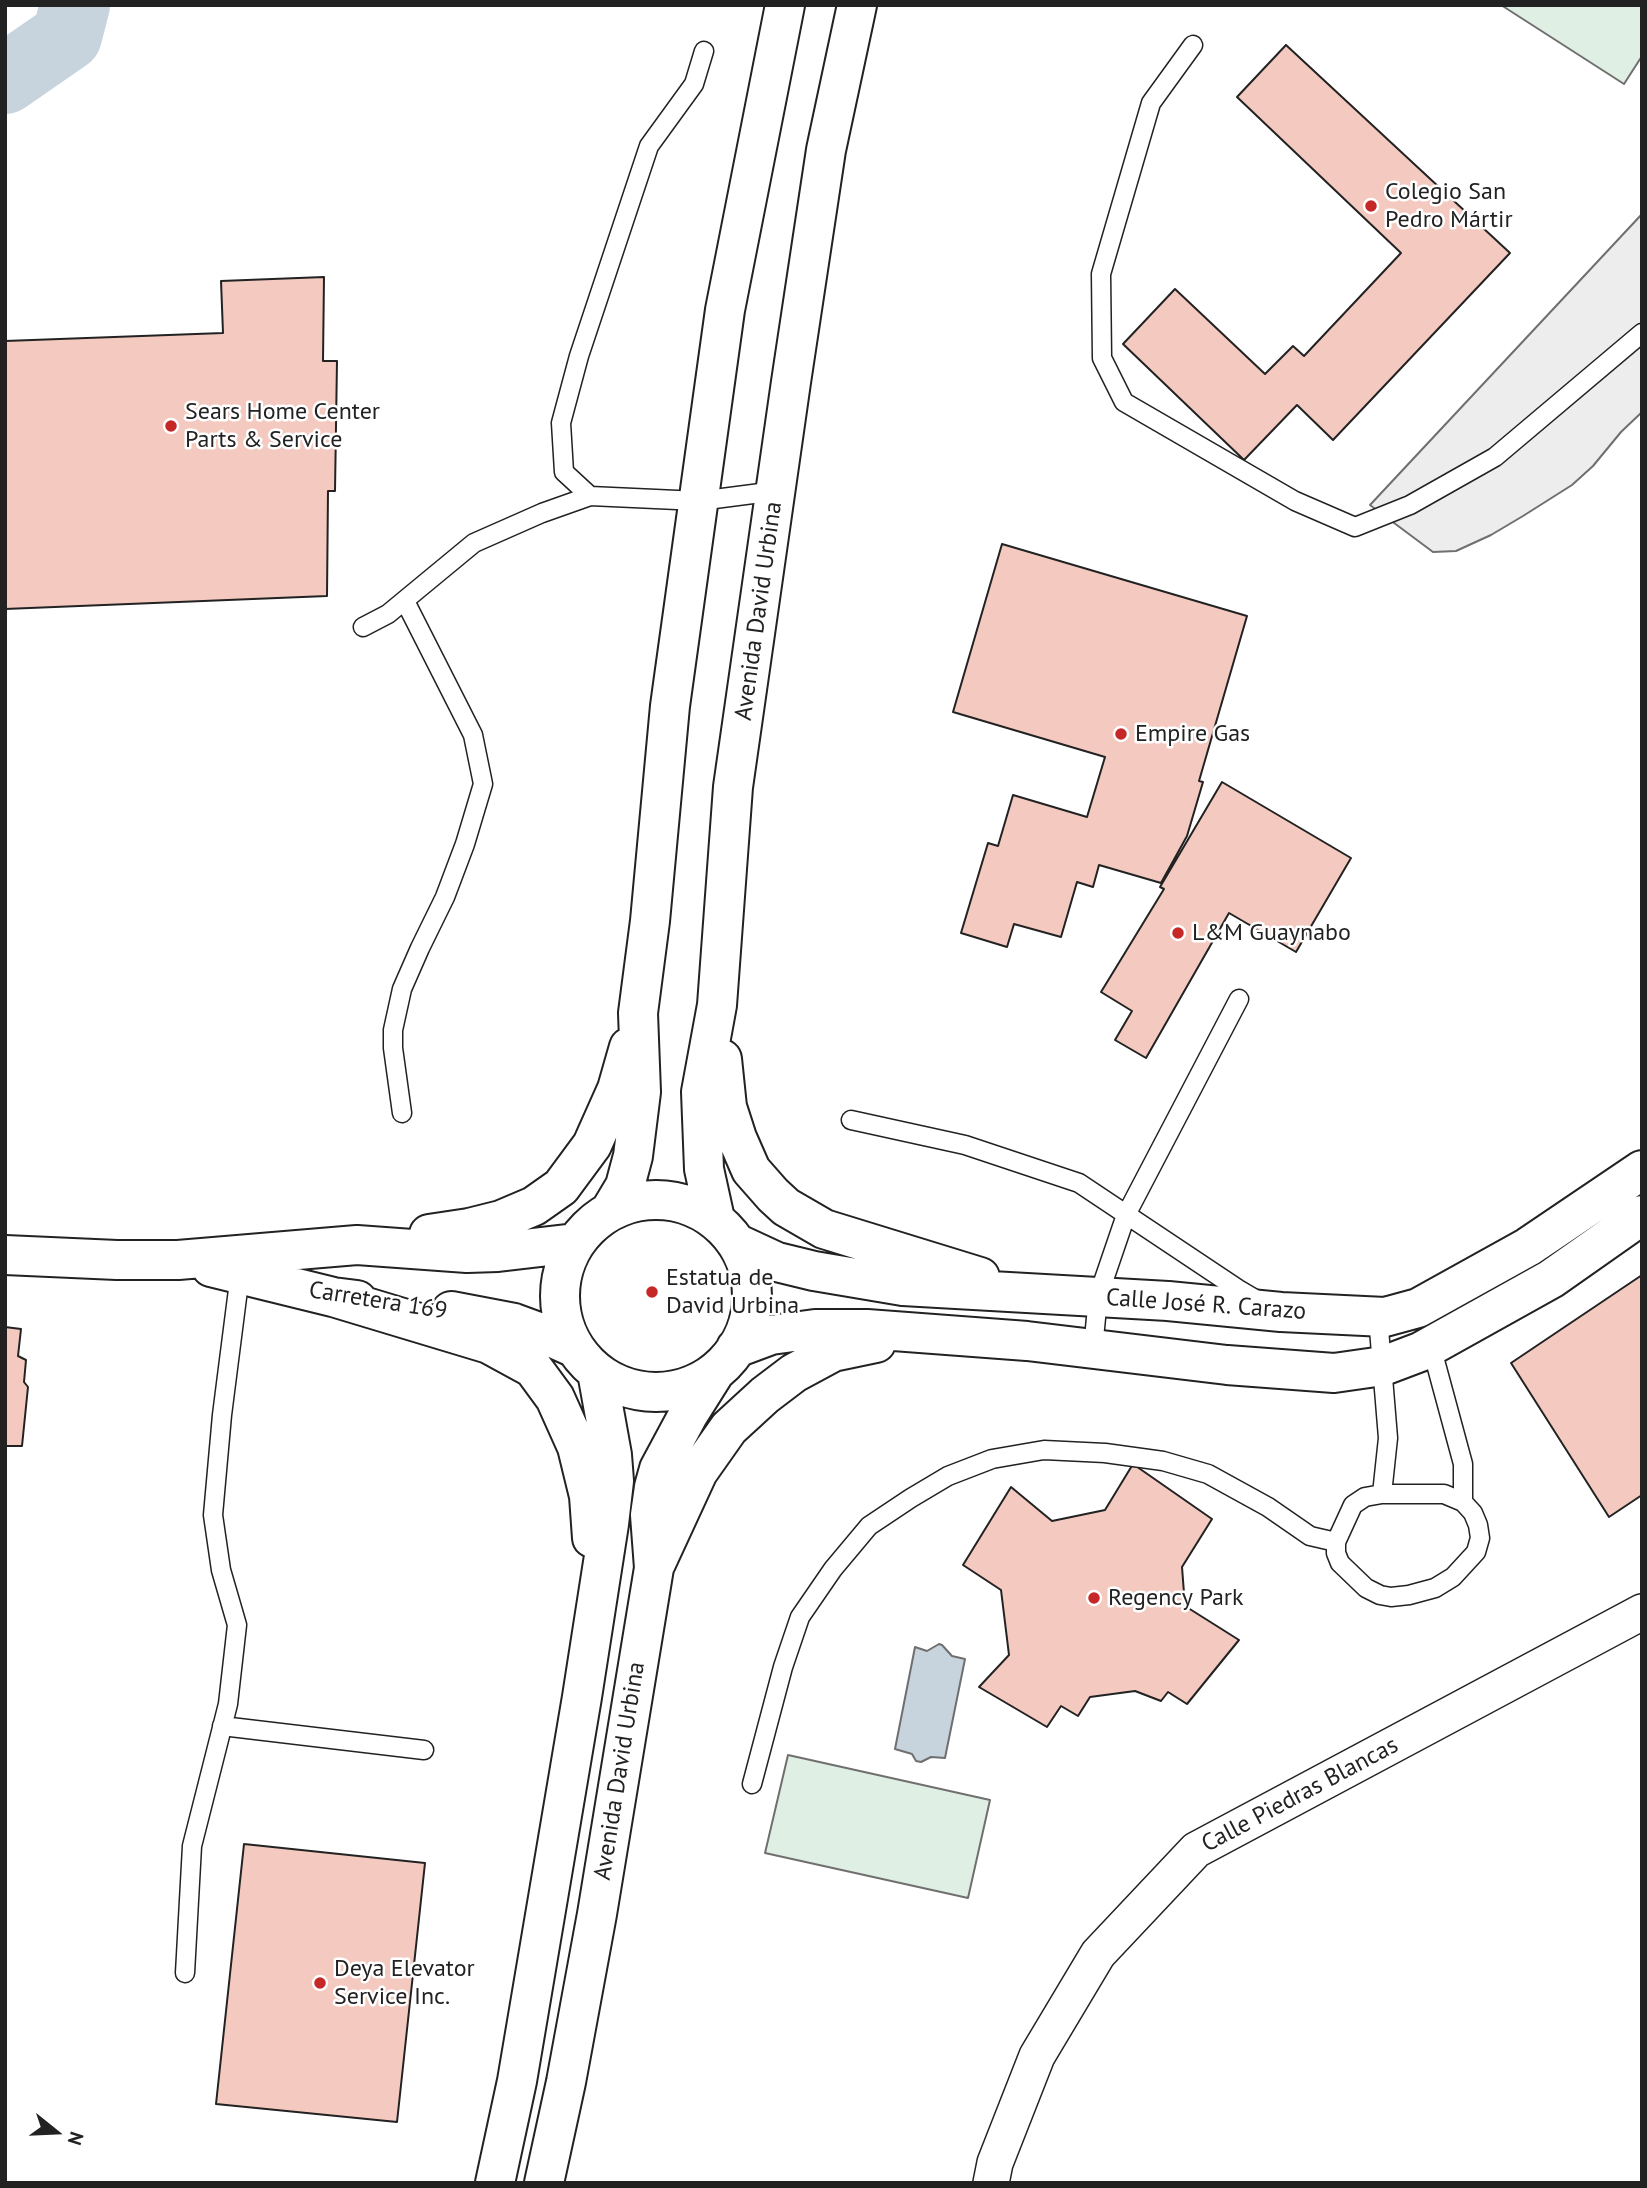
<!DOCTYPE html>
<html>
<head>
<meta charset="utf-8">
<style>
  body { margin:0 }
  #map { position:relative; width:1647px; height:2188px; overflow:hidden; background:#fff; font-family:"PT Sans",sans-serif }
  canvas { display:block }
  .frame { position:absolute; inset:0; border:7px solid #222; pointer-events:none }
  .north { position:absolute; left:21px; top:2097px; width:70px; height:70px; -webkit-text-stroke:5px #fff; paint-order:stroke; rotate:108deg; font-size:19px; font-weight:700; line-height:28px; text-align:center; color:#222 }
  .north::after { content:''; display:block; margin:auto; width:24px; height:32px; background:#222; clip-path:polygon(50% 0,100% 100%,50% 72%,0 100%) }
</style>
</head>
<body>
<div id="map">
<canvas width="1647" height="2188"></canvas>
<div class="frame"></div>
<div class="north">N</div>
</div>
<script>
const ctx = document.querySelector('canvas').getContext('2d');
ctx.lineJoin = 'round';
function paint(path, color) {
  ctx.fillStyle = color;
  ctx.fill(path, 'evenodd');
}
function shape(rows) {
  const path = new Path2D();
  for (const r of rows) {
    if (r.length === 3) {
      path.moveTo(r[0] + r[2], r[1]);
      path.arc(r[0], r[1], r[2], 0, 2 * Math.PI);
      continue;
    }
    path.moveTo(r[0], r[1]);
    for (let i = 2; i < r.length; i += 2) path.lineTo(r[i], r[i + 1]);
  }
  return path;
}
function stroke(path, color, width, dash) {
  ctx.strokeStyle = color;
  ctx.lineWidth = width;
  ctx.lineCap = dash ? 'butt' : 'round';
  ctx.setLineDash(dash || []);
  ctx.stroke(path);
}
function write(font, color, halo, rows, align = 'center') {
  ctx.font = font + ' "PT Sans",sans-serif';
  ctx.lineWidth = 5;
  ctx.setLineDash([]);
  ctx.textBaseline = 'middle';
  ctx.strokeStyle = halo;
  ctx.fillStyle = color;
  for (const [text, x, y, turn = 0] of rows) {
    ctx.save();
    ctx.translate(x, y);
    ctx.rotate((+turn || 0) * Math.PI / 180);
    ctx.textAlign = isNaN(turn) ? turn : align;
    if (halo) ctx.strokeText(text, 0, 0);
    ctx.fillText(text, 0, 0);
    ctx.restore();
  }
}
const green = shape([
  [1501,5,1642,5,1642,56,1624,84,1501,5],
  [788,1755,990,1800,968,1898,765,1853,788,1755]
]);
const parking = shape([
  [1642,214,1642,412,1621,432,1593,466,1572,485,1523,516,1491,535,1456,551,1433,552,1370,505,1642,214]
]);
const water = shape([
  [939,1644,942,1645,952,1656,965,1659,945,1758,931,1757,921,1762,916,1761,912,1754,895,1749,915,1647,927,1651,939,1644]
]);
const river = shape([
  [5,79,67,36,75,5]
]);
const building = shape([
  [1286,45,1510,253,1333,440,1297,405,1244,460,1123,344,1175,289,1265,374,1293,346,1304,356,1401,253,1237,97,1286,45],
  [324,277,323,361,337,361,335,491,328,491,327,596,5,609,5,341,223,333,221,281,324,277],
  [1002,544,1247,616,1199,781,1203,782,1187,836,1161,883,1099,865,1093,887,1077,882,1061,937,1014,924,1007,947,961,933,988,843,998,846,1013,795,1087,817,1105,757,953,712,1002,544],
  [1222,782,1351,858,1296,952,1229,913,1146,1058,1115,1040,1132,1011,1101,992,1164,889,1160,887,1222,782],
  [1642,1275,1642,1495,1609,1517,1511,1363,1642,1275],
  [5,1327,21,1329,18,1356,26,1360,24,1382,28,1387,22,1446,5,1446,5,1327],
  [1133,1464,1212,1519,1182,1567,1185,1606,1239,1640,1187,1704,1168,1692,1161,1701,1135,1691,1090,1697,1078,1716,1061,1706,1047,1727,979,1687,1009,1655,1001,1590,963,1565,1011,1487,1052,1521,1105,1510,1133,1464],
  [244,1844,425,1863,397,2122,216,2104,244,1844]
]);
const service = shape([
  [1193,45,1151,103,1101,274,1102,358,1124,402,1295,501,1355,527,1410,505,1495,457,1642,333],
  [590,496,564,472,561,423,579,356,649,146,694,84,704,51],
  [363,627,388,614,474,543,542,513,590,496,699,501,776,491],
  [402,1113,393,1048,393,1030,402,989,420,948,445,897,465,844,483,784,473,735,405,601],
  [851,1120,965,1145,1079,1183,1238,1289,1255,1299],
  [1378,1317,1388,1438,1382,1494],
  [1430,1342,1463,1464,1463,1502,1473,1513,1478,1525,1480,1538,1476,1552,1453,1577,1435,1588,1409,1595,1391,1597,1380,1595,1366,1588,1340,1563,1336,1553,1336,1542,1353,1505,1365,1497,1382,1494,1444,1494,1463,1502],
  [1093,1349,1098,1297,1126,1215,1239,999],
  [222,1726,424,1750],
  [752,1784,783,1667,800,1617,833,1569,869,1526,911,1498,948,1476,992,1459,1044,1450,1105,1453,1163,1461,1208,1474,1268,1507,1310,1536,1336,1542],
  [185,1973,192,1846,228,1704,237,1625,221,1570,213,1515,222,1415,240,1274]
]);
const minor = shape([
  [991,2183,995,2163,1037,2056,1098,1954,1196,1850,1642,1612]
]);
const tertiary = shape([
  [722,1059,727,1107,737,1138,751,1170,773,1195,786,1207,824,1229,980,1277],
  [656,1296,96],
  [610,1211,625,1186,633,1156,641,1092,638,1013,650,921,670,706,725,310,785,5],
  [715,1219,704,1169,701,1092,717,1005,733,787,791,382,826,150,857,5],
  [429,1234,469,1228,501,1220,534,1206,561,1187,592,1145,617,1089,629,1047],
  [736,1243,777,1262,814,1271,903,1286,1168,1301,1281,1312,1385,1317,1418,1308,1528,1247,1642,1170],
  [5,1255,117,1260,178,1260,357,1245,467,1253,498,1252,575,1243],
  [211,1267,333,1297,357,1300],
  [333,1297,489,1344,533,1368,555,1398,577,1447,589,1496,592,1538],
  [451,1311,514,1323,544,1334,575,1348],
  [736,1348,771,1335,815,1329,867,1329,1027,1341,1227,1365,1334,1373,1383,1366,1420,1352,1551,1279,1642,1215],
  [656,1563,698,1472,729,1428,765,1395,794,1373,833,1352,876,1343],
  [495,2183,517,2081,582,1697,609,1524,614,1481,612,1455,597,1372],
  [544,2183,566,2082,597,1914,654,1568,650,1515,654,1487,659,1469,688,1415,715,1372]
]);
const markers = [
  [1371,206,7,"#c62828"],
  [171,426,7,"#c62828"],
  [1121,734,7,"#c62828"],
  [1178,933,7,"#c62828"],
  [652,1292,7,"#c62828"],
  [1094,1598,7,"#c62828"],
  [320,1983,7,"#c62828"]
];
const poiNames = [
  ["Colegio San",1385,192],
  ["Pedro Mártir",1385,220],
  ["Sears Home Center",185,412],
  ["Parts & Service",185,440],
  ["Empire Gas",1135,734],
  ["L&M Guaynabo",1192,933],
  ["Estatua de",666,1278],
  ["David Urbina",666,1306],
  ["Regency Park",1108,1598],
  ["Deya Elevator",334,1969],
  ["Service Inc.",334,1997]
];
const streetNames = [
  ["Avenida David Urbina",759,611,-82],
  ["Carretera 169",378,1301,9],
  ["Calle José R. Carazo",1206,1305,4],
  ["Avenida David Urbina",620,1771,-81],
  ["Calle Piedras Blancas",1300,1795,-28]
];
paint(green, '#e0efe3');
stroke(green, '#6f6f6f', 2);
paint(parking, '#ededed');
stroke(parking, '#6f6f6f', 2);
paint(water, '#c7d3dd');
stroke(water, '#6f6f6f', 2);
stroke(river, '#c7d3dd', 70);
paint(building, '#f3c9c0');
stroke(building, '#222', 2);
stroke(service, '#222', 21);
stroke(minor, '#222', 38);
stroke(tertiary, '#222', 42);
stroke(service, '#fff', 18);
stroke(minor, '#fff', 35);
stroke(tertiary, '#fff', 38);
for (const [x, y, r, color] of markers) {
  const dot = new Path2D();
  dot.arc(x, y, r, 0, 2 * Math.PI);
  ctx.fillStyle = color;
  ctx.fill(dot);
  stroke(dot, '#fff', 2.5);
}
write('24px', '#222', '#fff', poiNames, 'left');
write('24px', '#222', '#fff', streetNames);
</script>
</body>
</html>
